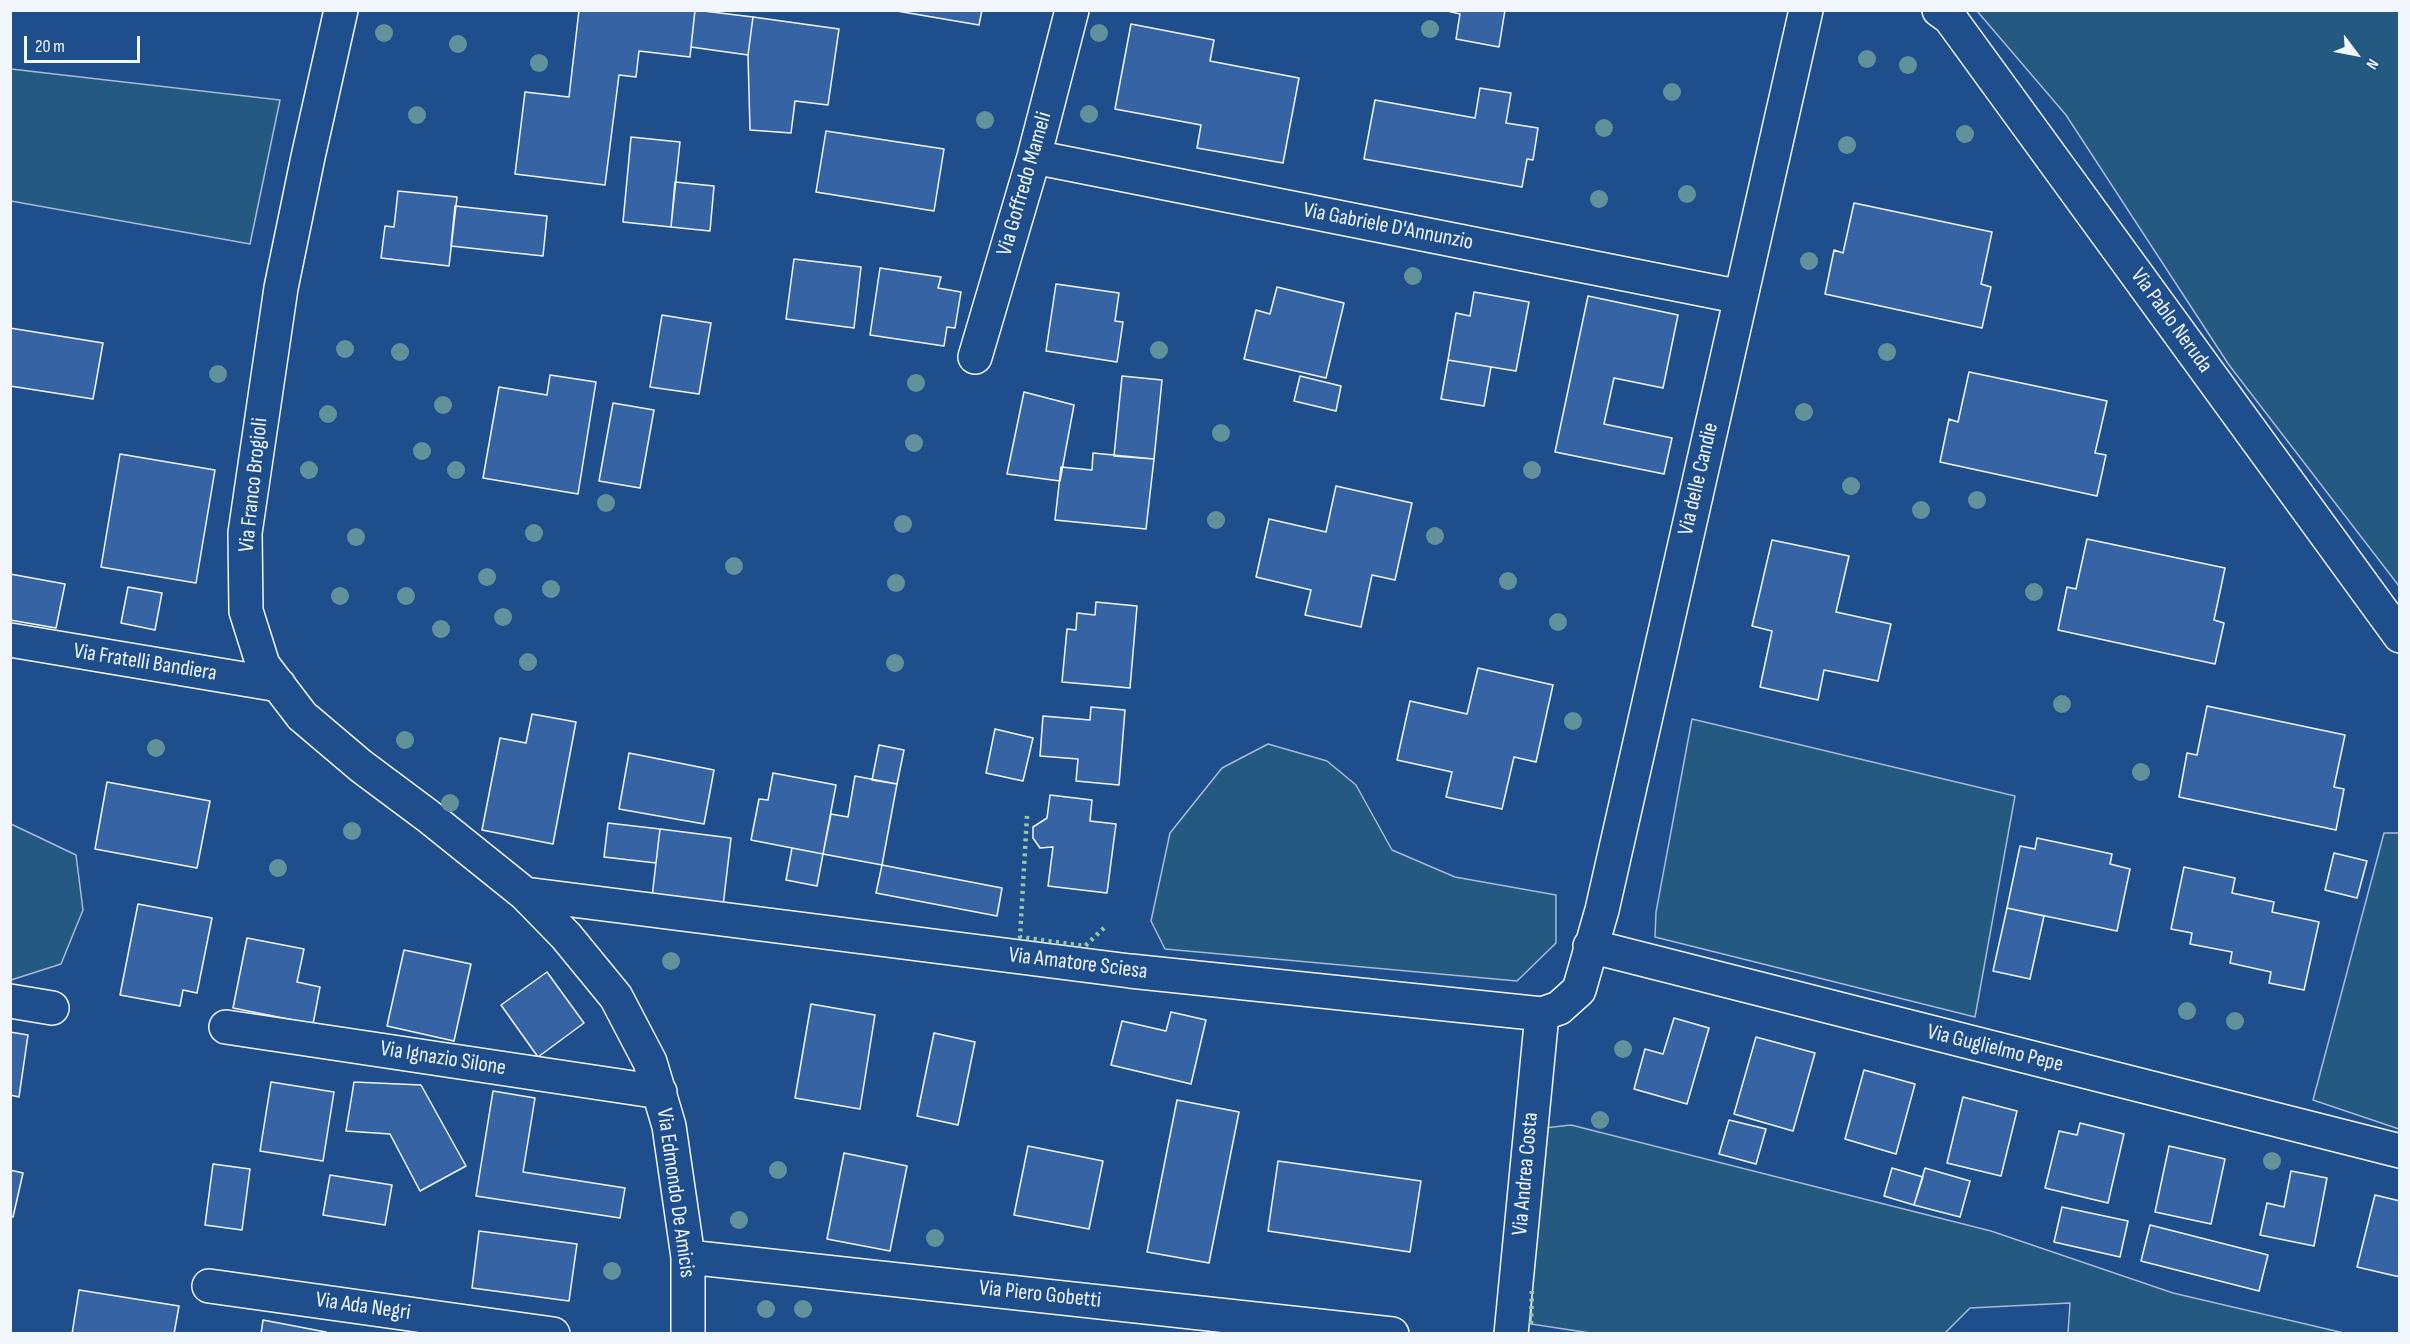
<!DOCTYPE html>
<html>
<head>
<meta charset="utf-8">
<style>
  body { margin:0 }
  #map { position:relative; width:2410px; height:1344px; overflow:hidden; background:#1f4e8c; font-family:"Sofia Sans Condensed",sans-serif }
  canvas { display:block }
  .frame { position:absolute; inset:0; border:12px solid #f2f6ff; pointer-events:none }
  .north { position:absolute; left:2326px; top:24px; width:60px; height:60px; -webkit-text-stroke:4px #1f4e8c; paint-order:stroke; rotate:122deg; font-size:16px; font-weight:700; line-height:24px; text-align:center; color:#f2f6ff }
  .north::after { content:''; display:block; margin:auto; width:21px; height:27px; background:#f2f6ff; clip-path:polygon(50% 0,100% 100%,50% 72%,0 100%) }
  .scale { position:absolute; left:24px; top:36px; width:116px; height:27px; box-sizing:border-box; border:3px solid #f2f6ff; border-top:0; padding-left:8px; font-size:18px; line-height:21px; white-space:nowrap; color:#f2f6ff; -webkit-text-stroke:4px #1f4e8c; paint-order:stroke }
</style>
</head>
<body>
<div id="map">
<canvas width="2410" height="1344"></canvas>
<div class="frame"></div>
<div class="north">N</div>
<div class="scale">20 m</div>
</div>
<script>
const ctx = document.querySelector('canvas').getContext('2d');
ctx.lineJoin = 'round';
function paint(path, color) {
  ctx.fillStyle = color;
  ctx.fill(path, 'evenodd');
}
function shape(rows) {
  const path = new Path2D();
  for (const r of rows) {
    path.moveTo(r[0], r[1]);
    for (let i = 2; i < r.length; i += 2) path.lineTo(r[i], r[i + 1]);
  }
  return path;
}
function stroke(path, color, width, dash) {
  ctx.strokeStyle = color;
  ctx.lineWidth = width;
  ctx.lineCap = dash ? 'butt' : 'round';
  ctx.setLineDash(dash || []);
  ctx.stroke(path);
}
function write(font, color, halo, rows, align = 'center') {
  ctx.font = font + ' "Sofia Sans Condensed",sans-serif';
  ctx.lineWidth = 4.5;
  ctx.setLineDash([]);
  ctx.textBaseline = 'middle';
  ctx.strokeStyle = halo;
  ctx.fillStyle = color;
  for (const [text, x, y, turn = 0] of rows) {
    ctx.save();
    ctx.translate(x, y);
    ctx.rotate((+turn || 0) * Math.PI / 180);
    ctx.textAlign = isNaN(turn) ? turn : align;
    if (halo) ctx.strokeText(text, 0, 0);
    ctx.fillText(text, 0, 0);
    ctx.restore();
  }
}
const green = shape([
  [1977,11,2399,11,2399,586,2229,365,2066,115,1977,11],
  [11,69,280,100,250,244,11,201,11,69],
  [1692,719,2015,796,1975,1017,1655,937,1656,912,1692,719],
  [1268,744,1327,761,1356,785,1392,850,1455,877,1556,895,1556,943,1517,981,1165,949,1151,921,1170,833,1222,768,1268,744],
  [11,824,76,855,83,910,61,964,11,980,11,824],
  [2384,833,2399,833,2399,1129,2313,1100,2384,833],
  [1571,1125,1991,1231,2173,1293,2344,1333,2068,1333,2070,1303,1970,1308,1944,1334,1597,1334,1531,1324,1536,1129,1571,1125]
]);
const building = shape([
  [579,10,695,10,690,57,639,51,636,77,619,75,605,185,515,174,525,92,569,97,579,10],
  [695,10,753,17,748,55,691,47,695,10],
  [891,10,982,10,979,25,891,10],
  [1443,10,1505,10,1499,47,1456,39,1460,14,1443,10],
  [753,17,839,29,828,105,795,101,791,133,750,130,748,55,753,17],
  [1131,24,1214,40,1210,61,1299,78,1283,163,1197,148,1201,125,1115,109,1131,24],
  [1480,88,1511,93,1506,123,1538,128,1533,160,1527,159,1522,187,1364,159,1375,100,1475,118,1480,88],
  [826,131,944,149,934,211,816,192,826,131],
  [631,137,680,142,671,227,623,222,631,137],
  [675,182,714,186,710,231,671,227,675,182],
  [398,191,457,197,449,266,381,258,385,226,394,227,398,191],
  [1854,203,1992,232,1981,284,1991,287,1982,328,1825,294,1834,250,1843,253,1854,203],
  [455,206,547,216,543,256,451,246,455,206],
  [794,259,861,267,854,328,786,319,794,259],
  [880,268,941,277,938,288,961,292,955,328,947,327,944,346,870,335,880,268],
  [1056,284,1119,293,1115,321,1123,322,1117,362,1046,351,1056,284],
  [1277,287,1344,303,1326,378,1244,359,1256,310,1270,314,1277,287],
  [1474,292,1529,302,1516,371,1448,360,1456,313,1470,316,1474,292],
  [1588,296,1678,315,1663,388,1614,378,1604,424,1672,438,1664,474,1555,452,1588,296],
  [662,315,711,323,699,394,650,387,662,315],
  [10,328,103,343,93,399,10,386,10,328],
  [1448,360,1491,367,1484,406,1441,399,1448,360],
  [1969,372,2107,401,2095,453,2106,455,2097,496,1940,462,1949,419,1958,422,1969,372],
  [550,375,596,382,578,494,483,478,499,387,547,395,550,375],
  [1122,376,1162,380,1154,459,1114,456,1122,376],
  [1300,376,1341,386,1336,411,1294,401,1300,376],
  [1024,392,1074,405,1060,481,1007,474,1024,392],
  [613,403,654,410,640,488,599,481,613,403],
  [1093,453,1154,459,1146,529,1055,520,1061,467,1092,470,1093,453],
  [120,454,215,470,196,583,101,567,120,454],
  [1336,486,1412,503,1395,580,1372,575,1361,627,1305,615,1311,590,1256,577,1269,519,1326,532,1336,486],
  [2087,539,2225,568,2214,620,2224,623,2215,664,2058,630,2067,587,2076,589,2087,539],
  [1772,540,1849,556,1836,612,1891,624,1878,681,1824,670,1818,700,1760,687,1772,631,1752,626,1772,540],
  [10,574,65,584,56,628,10,620,10,574],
  [128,587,162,593,155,630,121,623,128,587],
  [1096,602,1137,606,1130,688,1062,682,1067,629,1076,630,1077,613,1095,615,1096,602],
  [1478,668,1553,685,1536,762,1514,757,1502,809,1446,797,1452,772,1397,760,1410,701,1467,714,1478,668],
  [2207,706,2345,735,2334,787,2344,789,2336,830,2179,797,2187,753,2197,755,2207,706],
  [1091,707,1125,710,1119,785,1076,781,1078,759,1040,756,1043,716,1090,720,1091,707],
  [532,714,576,722,553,844,482,830,500,738,526,743,532,714],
  [995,729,1033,738,1023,781,986,773,995,729],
  [879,745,904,750,897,784,872,780,879,745],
  [629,753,714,770,704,824,619,809,629,753],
  [773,773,836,785,823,854,751,840,759,799,768,800,773,773],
  [855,776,897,784,882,865,823,854,831,814,848,817,855,776],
  [107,782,210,801,197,868,95,849,107,782],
  [1050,795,1092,800,1090,821,1116,824,1107,893,1048,886,1053,847,1040,848,1033,838,1033,827,1047,818,1050,795],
  [608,823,660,829,656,863,604,857,608,823],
  [660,829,731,838,723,906,652,897,660,829],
  [2037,838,2112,854,2110,864,2130,869,2117,931,2007,908,2020,846,2035,849,2037,838],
  [792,848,823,854,817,886,786,880,792,848],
  [2334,853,2367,861,2357,898,2325,890,2334,853],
  [882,865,1002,888,997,916,876,893,882,865],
  [2184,867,2235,878,2232,893,2274,902,2272,912,2319,922,2304,990,2269,983,2271,972,2230,963,2232,952,2190,944,2192,933,2171,929,2184,867],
  [138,904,212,918,197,993,183,990,180,1006,120,995,138,904],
  [2007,908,2044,916,2030,979,1993,971,2007,908],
  [247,938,304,949,297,982,320,987,313,1024,233,1008,247,938],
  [404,950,471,964,454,1041,387,1026,404,950],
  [547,972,584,1023,538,1057,501,1005,547,972],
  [811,1004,875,1015,860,1109,795,1098,811,1004],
  [1171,1012,1206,1020,1191,1084,1111,1065,1122,1021,1166,1031,1171,1012],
  [1674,1018,1709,1028,1687,1104,1634,1089,1645,1049,1663,1054,1674,1018],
  [10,1032,28,1035,19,1097,10,1095,10,1032],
  [934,1033,975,1042,958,1125,917,1116,934,1033],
  [1756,1037,1815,1053,1793,1131,1734,1114,1756,1037],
  [1864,1070,1915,1084,1896,1154,1845,1139,1864,1070],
  [271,1082,334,1092,323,1161,260,1151,271,1082],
  [354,1082,421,1085,466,1166,420,1191,390,1134,346,1131,354,1082],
  [493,1091,535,1098,523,1172,625,1188,620,1218,476,1196,493,1091],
  [1963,1097,2017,1111,2001,1176,1947,1163,1963,1097],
  [1177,1100,1239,1112,1209,1263,1147,1252,1177,1100],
  [1729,1120,1766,1129,1756,1164,1719,1154,1729,1120],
  [2080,1123,2124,1134,2108,1203,2045,1188,2059,1131,2077,1135,2080,1123],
  [1028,1146,1103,1161,1089,1229,1014,1215,1028,1146],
  [2169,1146,2225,1159,2211,1224,2155,1212,2169,1146],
  [844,1153,907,1166,890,1251,827,1239,844,1153],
  [1278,1161,1421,1181,1410,1252,1268,1231,1278,1161],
  [213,1164,250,1169,242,1230,205,1225,213,1164],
  [1892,1168,1923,1177,1914,1205,1884,1196,1892,1168],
  [1925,1168,1970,1181,1960,1217,1914,1205,1925,1168],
  [10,1170,23,1173,13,1217,10,1216,10,1170],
  [2291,1171,2327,1178,2314,1246,2260,1235,2267,1203,2284,1207,2291,1171],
  [330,1175,392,1185,385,1225,323,1215,330,1175],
  [2375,1195,2400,1201,2400,1277,2357,1267,2375,1195],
  [2062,1207,2128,1221,2120,1257,2054,1242,2062,1207],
  [2150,1225,2268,1255,2259,1291,2141,1261,2150,1225],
  [479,1231,577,1244,569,1301,472,1288,479,1231],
  [79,1290,179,1306,174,1334,72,1334,79,1290],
  [263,1320,326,1332,326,1334,261,1334,263,1320]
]);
const street = shape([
  [341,10,308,157,281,288,245,533,246,611,263,665,302,716,361,766,428,816,525,894,566,936,616,997,650,1062,669,1126,688,1257,688,1334],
  [1939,10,1950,18,2400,636],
  [1034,157,1741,297],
  [975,357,1034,157,1072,10],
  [10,640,279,685],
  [525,894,1130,971,1542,1014,1559,1008,1579,990,1602,910,1806,10],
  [1590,946,2400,1151],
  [10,1001,52,1008],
  [226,1027,660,1092],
  [688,1257,1392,1334],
  [209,1286,553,1334],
  [1511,1334,1542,1014]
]);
const hedge = shape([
  [1027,816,1020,937,1085,946,1104,928],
  [1531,1324,1532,1288]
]);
const trees = [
  [1430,29],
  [384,33],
  [1099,33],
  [458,44],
  [1867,59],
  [539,63],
  [1908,65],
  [1672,92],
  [1089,114],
  [417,115],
  [985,120],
  [1604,128],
  [1965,134],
  [1847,145],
  [1687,194],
  [1599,199],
  [1809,261],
  [1413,276],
  [345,349],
  [1159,350],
  [400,352],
  [1887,352],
  [218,374],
  [916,383],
  [443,405],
  [1804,412],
  [328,414],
  [1221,433],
  [914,443],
  [422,451],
  [309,470],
  [456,470],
  [1532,470],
  [1851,486],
  [1977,500],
  [606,503],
  [1921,510],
  [1216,520],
  [903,524],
  [534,533],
  [1435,536],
  [356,537],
  [734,566],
  [487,577],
  [1508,581],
  [896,583],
  [551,589],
  [2034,592],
  [340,596],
  [406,596],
  [503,617],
  [1558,622],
  [441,629],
  [528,662],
  [895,663],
  [2062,704],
  [1573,721],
  [405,740],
  [156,748],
  [2141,772],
  [450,803],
  [352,831],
  [278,868],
  [671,961],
  [2187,1011],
  [2235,1021],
  [1623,1049],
  [1600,1120],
  [2272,1161],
  [778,1170],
  [739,1220],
  [935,1238],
  [612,1271],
  [766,1309],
  [803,1309]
];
const streetNames = [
  ["Via Goffredo Mameli",1025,184,-74],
  ["Via Gabriele D'Annunzio",1388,227,11],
  ["Via Pablo Neruda",2171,321,54],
  ["Via delle Candie",1699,479,-77],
  ["Via Franco Brogioli",254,485,-84],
  ["Via Fratelli Bandiera",145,663,9],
  ["Via Amatore Sciesa",1078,964,7],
  ["Via Guglielmo Pepe",1995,1049,14],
  ["Via Ignazio Silone",443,1059,9],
  ["Via Andrea Costa",1526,1174,-85],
  ["Via Edmondo De Amicis",675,1193,82],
  ["Via Piero Gobetti",1040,1295,6],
  ["Via Ada Negri",363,1307,8]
];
paint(green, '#245a82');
stroke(green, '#a8bbd7', 1.5);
paint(building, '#3563a3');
stroke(building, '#f2f6ff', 1.5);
stroke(street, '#f2f6ff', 36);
stroke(street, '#1f4e8c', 33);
stroke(hedge, '#97c8a6', 4.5, [3, 4.5]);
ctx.fillStyle = '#61919a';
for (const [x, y] of trees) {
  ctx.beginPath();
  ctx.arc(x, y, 9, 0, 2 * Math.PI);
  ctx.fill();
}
write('22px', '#f2f6ff', '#1f4e8c', streetNames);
</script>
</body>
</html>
